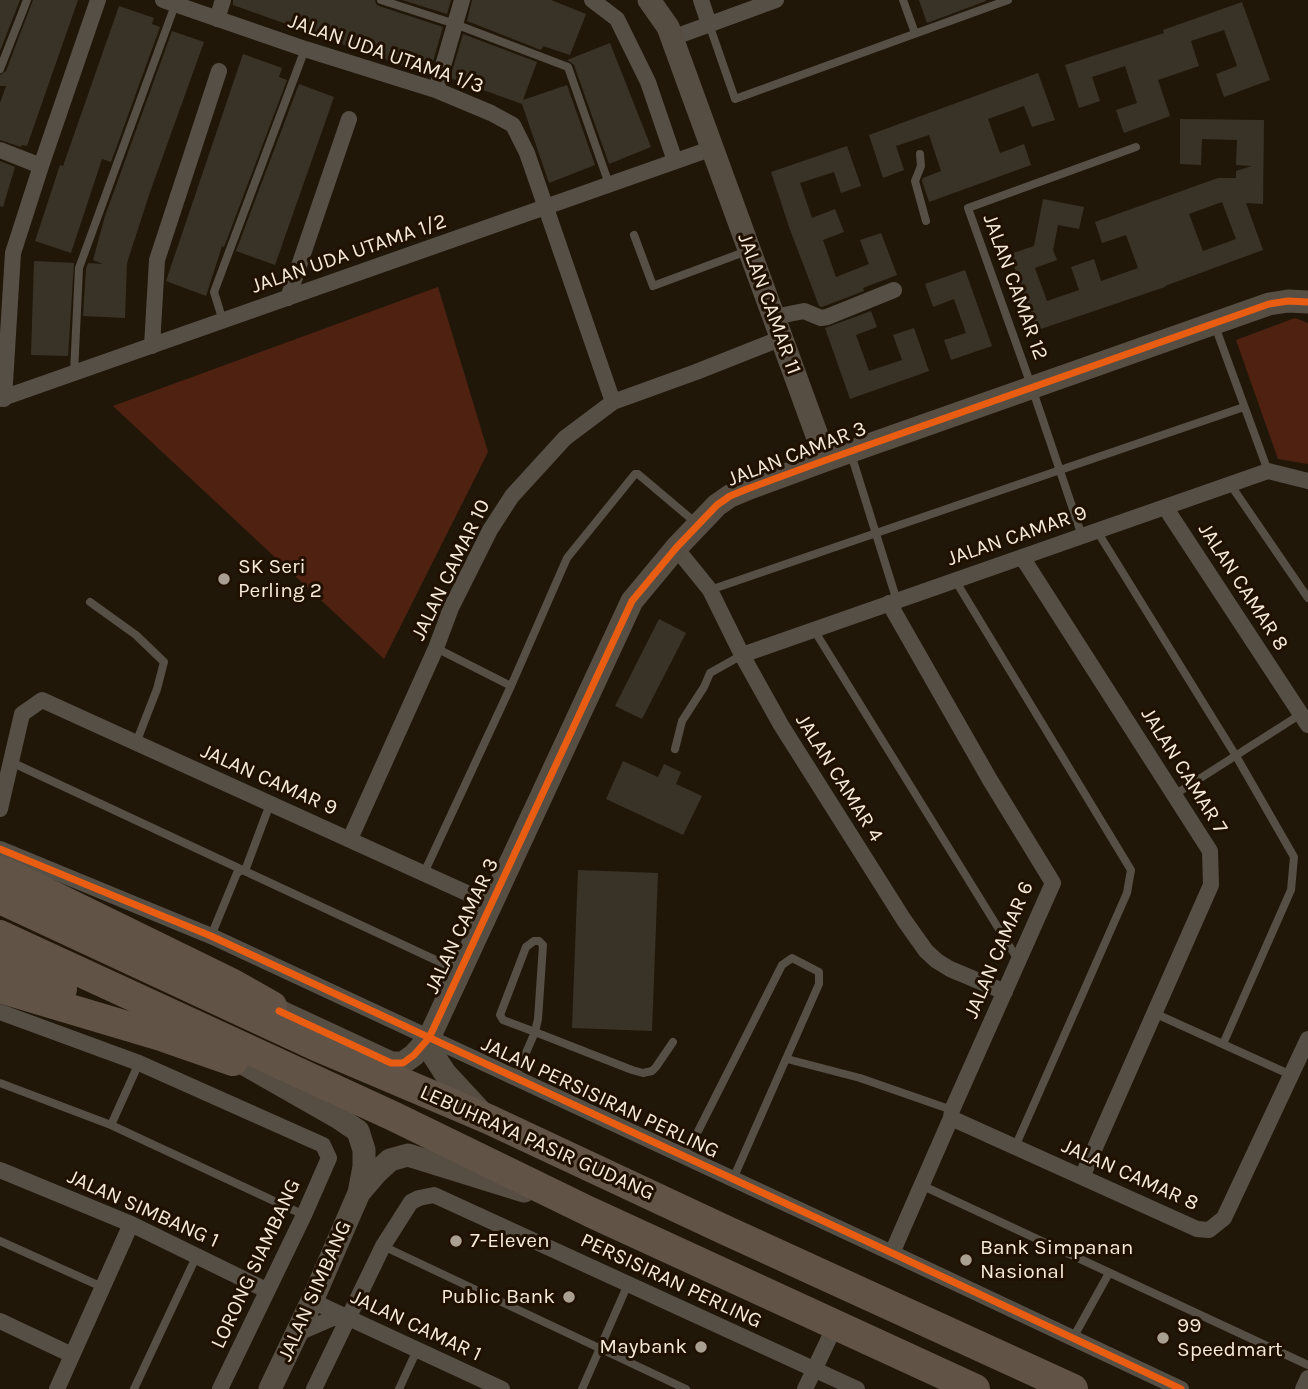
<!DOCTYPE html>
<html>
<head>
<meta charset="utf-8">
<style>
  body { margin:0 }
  canvas { display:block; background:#201709 }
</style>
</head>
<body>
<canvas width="1308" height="1389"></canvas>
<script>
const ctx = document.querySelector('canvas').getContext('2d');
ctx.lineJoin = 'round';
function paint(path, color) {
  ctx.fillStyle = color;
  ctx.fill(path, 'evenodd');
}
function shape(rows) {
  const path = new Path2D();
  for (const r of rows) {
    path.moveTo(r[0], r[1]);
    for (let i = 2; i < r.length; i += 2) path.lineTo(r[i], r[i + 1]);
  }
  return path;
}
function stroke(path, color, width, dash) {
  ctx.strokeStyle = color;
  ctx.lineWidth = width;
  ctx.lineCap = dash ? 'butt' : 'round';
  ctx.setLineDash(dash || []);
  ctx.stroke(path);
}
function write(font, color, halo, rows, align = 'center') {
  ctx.font = font + ' Karla,sans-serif';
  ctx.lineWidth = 6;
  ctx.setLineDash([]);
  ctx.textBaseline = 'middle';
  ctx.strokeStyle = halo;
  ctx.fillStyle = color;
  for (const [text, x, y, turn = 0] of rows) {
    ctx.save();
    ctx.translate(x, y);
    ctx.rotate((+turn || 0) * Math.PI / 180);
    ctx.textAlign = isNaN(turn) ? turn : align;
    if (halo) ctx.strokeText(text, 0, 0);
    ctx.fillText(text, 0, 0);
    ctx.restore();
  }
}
const green = shape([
  [438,287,488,452,384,659,113,406],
  [1295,318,1308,323,1308,464,1278,459,1236,340]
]);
const building = shape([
  [0,0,20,0,0,51],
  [33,0,78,0,27,146,22,145,21,147,0,140,0,103,6,86,0,86,0,75,6,71],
  [233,0,375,0,376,4,379,6,443,27,429,75,233,5],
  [402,0,451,0,447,14],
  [472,0,551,0,586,14,570,55,543,46,541,50,467,21],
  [919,0,986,0,986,1,927,23],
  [1242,2,1270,80,1224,97,1216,74,1237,66,1224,30,1191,41,1199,66,1158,80,1170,116,1124,133,1116,110,1137,103,1125,66,1092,77,1100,101,1079,108,1065,65,1164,33,1163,30],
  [119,6,154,18,152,24,160,27,111,162,102,159,71,253,35,241,60,165,63,166],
  [172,31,204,42,150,192,127,263,125,318,83,316,86,269,88,263,103,264,93,260,105,216],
  [463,34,537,62,523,100,567,85,595,165,549,183,522,104,450,78],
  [610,43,651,147,609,164,574,65,567,60],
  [243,54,282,68,279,77,287,80,224,247,222,246,206,296,166,281],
  [1038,73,1055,120,1032,127,1024,106,988,119,1000,153,1024,144,1031,165,929,202,922,181,923,178,941,171,929,135,896,146,904,170,883,178,869,135],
  [299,84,334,97,275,265,236,251],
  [1180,119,1264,120,1263,204,1246,203,1263,250,1165,286,1165,287,1035,331,1010,254,1034,246,1043,199,1084,207,1079,229,1058,225,1053,250,1057,260,1035,268,1047,301,1079,290,1071,267,1094,259,1101,281,1138,268,1126,235,1102,243,1095,222,1218,178,1236,178,1236,171,1252,166,1236,165,1237,140,1202,139,1201,165,1180,164],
  [1222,202,1236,239,1203,251,1189,214],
  [847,146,861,186,841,193,834,172,800,183,812,218,835,209,844,232,823,240,836,277,869,264,860,240,881,233,897,275,863,288,864,291,822,307,819,306,789,227,771,172],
  [0,161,15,167,3,207,0,206],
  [34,261,74,263,68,356,31,355],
  [965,270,992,346,951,360,944,340,966,333,954,299,933,307,925,284],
  [871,311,877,327,856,335,869,371,902,360,893,335,914,328,929,371,850,399,825,328],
  [659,619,686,633,642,719,615,706],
  [623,761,658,777,664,764,681,772,676,784,702,796,683,835,606,799],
  [578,870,658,873,652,1031,572,1028]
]);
const lane = shape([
  [381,0,455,24,568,67,609,184],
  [903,0,915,33],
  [709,24,735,99,1008,0],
  [0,69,27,0],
  [920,154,921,166,915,181,926,221],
  [634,235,653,286,747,251],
  [223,321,214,292,305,49],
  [1215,326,1268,471],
  [74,373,79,268,175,5],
  [851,454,897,601],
  [1230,484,1308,598],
  [1097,531,1236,756,1294,857,1291,890,1223,1044],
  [1082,536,1032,388,968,208,1136,147],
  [955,580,1131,870,1127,893,1015,1147],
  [710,590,1244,407],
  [90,602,136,635,164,662,157,689,136,743],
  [814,630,1018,960],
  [436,648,511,686],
  [675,749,682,721,704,687,710,673,742,655],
  [11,762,457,970],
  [1174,795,1301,714],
  [424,873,511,686,567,558,635,474,638,474,696,523],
  [211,936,237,873,246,868,270,804],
  [1154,1013,1291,1075],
  [787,1059,860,1078,952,1110],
  [515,1078,535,1032,538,1019,543,945,539,941,534,941,526,947,500,1015,503,1020,535,1032,632,1070,643,1073,652,1071,656,1067,673,1042],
  [0,1083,111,1125,304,1215],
  [111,1125,139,1063],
  [685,1157,782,965,792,958,819,972,819,984,733,1179],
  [921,1185,1308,1365],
  [0,1241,102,1287],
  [383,1246,686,1389],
  [1073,1338,1109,1273],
  [134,1389,197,1255],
  [399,1389,417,1350],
  [582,1389,628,1284]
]);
const street = shape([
  [163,0,305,49,436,90,491,113,513,125,527,153,613,402],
  [592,0,617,19,648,82,675,161],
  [701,0,709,24],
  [217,19,223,0],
  [672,38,776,0],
  [436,90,462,0],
  [0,150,41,166],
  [288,298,349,119],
  [774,317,804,311,821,318,827,317,894,290],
  [152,346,157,260,219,71],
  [0,399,713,148],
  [4,399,13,253,41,166,98,0],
  [1165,507,1308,725],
  [676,548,710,590,742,655,781,725,904,920,926,951,937,961,950,969,1005,992],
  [1022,557,1210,851,1211,885,1082,1177],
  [889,603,990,780,1053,883,952,1110,951,1118,892,1253],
  [742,655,1268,471,1308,481],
  [0,809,22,714,42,700,491,904],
  [350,839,436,648,451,608,490,530,512,496,565,438,613,402,696,372,782,338],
  [0,849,211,936,892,1253,1181,1389],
  [0,1012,139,1063,323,1145,329,1158,304,1215,220,1389],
  [951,1118,1197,1229,1209,1230,1224,1218,1308,1039],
  [0,1170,131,1224,266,1290],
  [312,1301,502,1389],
  [0,1321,72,1355],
  [296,1334,333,1318,346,1317],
  [57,1389,131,1224],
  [314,1389,383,1246,411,1202,419,1198,434,1195,857,1389],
  [805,1389,835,1326],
  [1303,1389,1308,1378]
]);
const secondary = shape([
  [649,0,668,27,672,38,826,460],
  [279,1011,391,1063,403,1063,414,1055,429,1038,632,601,676,548,717,505,730,496,747,489,826,460,1269,304,1288,301,1308,302],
  [429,1038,434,1056,445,1073,483,1114],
  [246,1065,339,1118,358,1131,364,1150,364,1167,359,1193,312,1301,270,1389],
  [359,1193,376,1173,390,1160,408,1155,524,1191]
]);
const highway = shape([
  [0,870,233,984,272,1006],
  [0,899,316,1046,488,1119,723,1229,1073,1389],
  [0,935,395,1117,590,1212,975,1389],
  [0,964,62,989],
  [0,988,164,1037,233,1061]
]);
const cycleway = shape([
  [0,849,211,936,892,1253,1181,1389],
  [279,1011,391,1063,403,1063,414,1055,429,1038,632,601,676,548,717,505,730,496,747,489,826,460,1269,304,1288,301,1308,302]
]);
const markers = [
  [224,579,7,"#aaa091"],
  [456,1241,7,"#aaa091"],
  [966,1260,7,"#aaa091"],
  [569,1297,7,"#aaa091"],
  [1163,1338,7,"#aaa091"],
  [701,1347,7,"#aaa091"]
];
const streetNames = [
  ["JALAN UDA UTAMA 1/3",386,54,19],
  ["JALAN UDA UTAMA 1/2",349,254,-19],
  ["JALAN CAMAR 12",1015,287,70],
  ["JALAN CAMAR 11",769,304,70],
  ["JALAN CAMAR 3",797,454,-21],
  ["JALAN CAMAR 9",1017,536,-19],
  ["JALAN CAMAR 10",451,570,-64],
  ["JALAN CAMAR 8",1243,587,57],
  ["JALAN CAMAR 7",1184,771,58],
  ["JALAN CAMAR 4",839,778,58],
  ["JALAN CAMAR 9",269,780,24],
  ["JALAN CAMAR 3",462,926,-65],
  ["JALAN CAMAR 6",999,950,-67],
  ["JALAN PERSISIRAN PERLING",600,1098,25],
  ["LEBUHRAYA PASIR GUDANG",537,1143,24],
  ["JALAN CAMAR 8",1130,1175,24],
  ["JALAN SIMBANG 1",143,1209,24],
  ["LORONG SIAMBANG",256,1264,-65],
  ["PERSISIRAN PERLING",671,1281,25],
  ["JALAN SIMBANG",315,1291,-66],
  ["JALAN CAMAR 1",416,1326,25]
];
const poiNames = [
  ["SK Seri",238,567],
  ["Perling 2",238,591],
  ["7-Eleven",470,1241],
  ["Bank Simpanan",980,1248],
  ["Nasional",980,1272],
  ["Public Bank",555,1297,"right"],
  ["99",1177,1326],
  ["Speedmart",1177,1350],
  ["Maybank",687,1347,"right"]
];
paint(green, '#4f2111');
paint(building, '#393226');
stroke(lane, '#564f45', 8);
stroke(street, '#564f45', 16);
stroke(secondary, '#574e43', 23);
stroke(highway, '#615346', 30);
stroke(cycleway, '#e95d12', 7);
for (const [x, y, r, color] of markers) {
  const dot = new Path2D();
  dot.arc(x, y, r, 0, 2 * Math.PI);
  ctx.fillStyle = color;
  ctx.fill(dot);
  stroke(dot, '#201000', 2.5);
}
write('21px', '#f4e9da', '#201000', streetNames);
write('21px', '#f4e9da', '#201000', poiNames, 'left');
</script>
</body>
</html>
